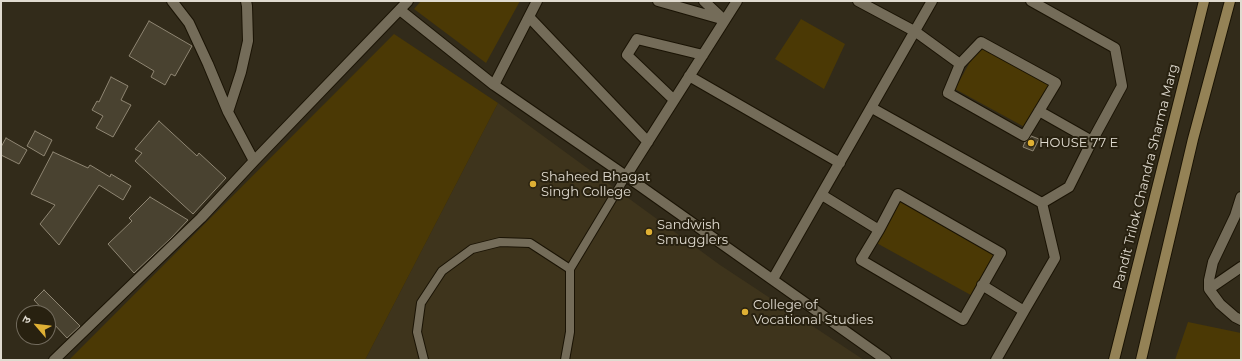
<!DOCTYPE html>
<html>
<head>
<meta charset="utf-8">
<style>
  body { margin:0 }
  #map { position:relative; width:1242px; height:361px; overflow:hidden; background:#322b1a; font-family:Montserrat,"Noto Sans Devanagari",sans-serif }
  canvas { display:block }
  .frame { position:absolute; inset:0; border:2px solid #e0dbd0; pointer-events:none }
  .north { position:absolute; left:16px; top:305px; width:40px; height:40px; box-sizing:border-box; background:#282110; border:1px solid #726b5d; border-radius:50%; rotate:298deg; font-size:11px; font-weight:700; line-height:16px; text-align:center; color:#e0dbd0 }
  .north::after { content:''; display:block; margin:auto; width:14px; height:18px; background:#dfb034; clip-path:polygon(50% 0,100% 100%,50% 72%,0 100%) }
</style>
</head>
<body>
<div id="map">
<canvas width="1242" height="361"></canvas>
<div class="frame"></div>
<div class="north">उ</div>
</div>
<script>
const ctx = document.querySelector('canvas').getContext('2d');
ctx.lineJoin = 'round';
function paint(path, color) {
  ctx.fillStyle = color;
  ctx.fill(path, 'evenodd');
}
function shape(rows) {
  const path = new Path2D();
  for (const r of rows) {
    path.moveTo(r[0], r[1]);
    for (let i = 2; i < r.length; i += 2) path.lineTo(r[i], r[i + 1]);
  }
  return path;
}
function stroke(path, color, width, dash) {
  ctx.strokeStyle = color;
  ctx.lineWidth = width;
  ctx.lineCap = dash ? 'butt' : 'round';
  ctx.setLineDash(dash || []);
  ctx.stroke(path);
}
function write(font, color, halo, rows, align = 'center') {
  ctx.font = font + ' Montserrat,sans-serif';
  ctx.lineWidth = 4;
  ctx.setLineDash([]);
  ctx.textBaseline = 'middle';
  ctx.strokeStyle = halo;
  ctx.fillStyle = color;
  for (const [text, x, y, turn = 0] of rows) {
    ctx.save();
    ctx.translate(x, y);
    ctx.rotate((+turn || 0) * Math.PI / 180);
    ctx.textAlign = isNaN(turn) ? turn : align;
    if (halo) ctx.strokeText(text, 0, 0);
    ctx.fillText(text, 0, 0);
    ctx.restore();
  }
}
const built = shape([
  [498,103,720,265,864,360,365,360]
]);
const green = shape([
  [421,1,520,1,486,63,414,9],
  [801,19,845,44,824,89,775,59],
  [394,34,498,103,365,360,69,360],
  [981,42,1056,83,1030,130,955,89],
  [898,194,1001,253,978,299,873,241],
  [1188,322,1241,333,1241,360,1175,360]
]);
const building = shape([
  [149,21,192,46,175,76,171,74,165,85,151,77,154,71,129,56,149,21],
  [111,77,128,86,121,100,131,105,113,137,96,128,103,116,92,110,97,101,99,102,111,77],
  [159,121,197,156,199,153,226,178,193,214,135,161,142,153,135,149,159,121],
  [35,131,52,140,44,156,27,146,35,131],
  [1031,136,1039,139,1033,151,1023,147,1025,142,1028,141,1031,136],
  [6,138,27,150,19,164,1,155,1,147,6,138],
  [53,152,88,168,90,165,110,177,111,174,131,186,123,200,99,185,59,245,40,224,55,205,31,194,53,152],
  [150,197,188,220,171,238,134,273,108,244,132,221,129,218,150,197],
  [44,290,80,326,67,338,53,323,55,322,48,315,48,313,46,313,34,300,44,290]
]);
const lane = shape([
  [424,360,417,332,421,303,442,271,472,249,500,242,530,243,570,269],
  [565,360,570,332,570,269,626,176]
]);
const street = shape([
  [172,1,189,23,208,64,228,112,254,161],
  [658,1,725,20],
  [704,1,723,19],
  [858,1,916,32,960,64,948,93,1024,136,1056,83,981,42,960,64],
  [1031,1,1115,48,1122,86,1092,141,1039,111],
  [400,10,494,85,626,176,886,360],
  [529,17,648,142],
  [689,76,840,163],
  [494,85,537,1],
  [674,100,627,55,637,39,703,55],
  [872,108,1042,203,1069,187,1092,141],
  [228,112,241,72,248,41,247,6,246,1],
  [626,176,737,1],
  [822,195,879,230,861,260,963,320,1001,253,898,194,879,230],
  [1241,197,1235,216,1213,262,1209,280,1209,289,1220,304,1235,317,1241,320],
  [773,279,932,1],
  [982,285,1024,311,1055,258,1042,203],
  [1209,289,1241,267],
  [54,360,201,218,254,161,408,1],
  [996,360,1024,311]
]);
const secondary = shape([
  [1114,360,1204,1],
  [1141,360,1193,139,1230,1]
]);
const markers = [
  [1031,143,4,"#dfb034"],
  [533,184,4,"#dfb034"],
  [649,232,4,"#dfb034"],
  [745,312,4,"#dfb034"]
];
const poiNames = [
  ["HOUSE 77 E",1039,143],
  ["Shaheed Bhagat",541,177],
  ["Singh College",541,192],
  ["Sandwish",657,225],
  ["Smugglers",657,240],
  ["College of",753,305],
  ["Vocational Studies",753,320]
];
const streetNames = [
  ["Pandit Trilok Chandra Sharma Marg",1146,177,-76]
];
paint(built, '#3e341c');
paint(green, '#4b3905');
paint(building, '#494230');
stroke(building, '#8f8673', 1);
stroke(lane, '#1a1304', 10);
stroke(street, '#1a1304', 12);
stroke(secondary, '#1a1304', 12);
stroke(lane, '#746c59', 8);
stroke(street, '#746c59', 10);
stroke(secondary, '#948256', 10);
for (const [x, y, r, color] of markers) {
  const dot = new Path2D();
  dot.arc(x, y, r, 0, 2 * Math.PI);
  ctx.fillStyle = color;
  ctx.fill(dot);
  stroke(dot, '#282110', 1.5);
}
write('13px', '#e0dbd0', '#282110', poiNames, 'left');
write('13px', '#e0dbd0', '#282110', streetNames);
</script>
</body>
</html>
